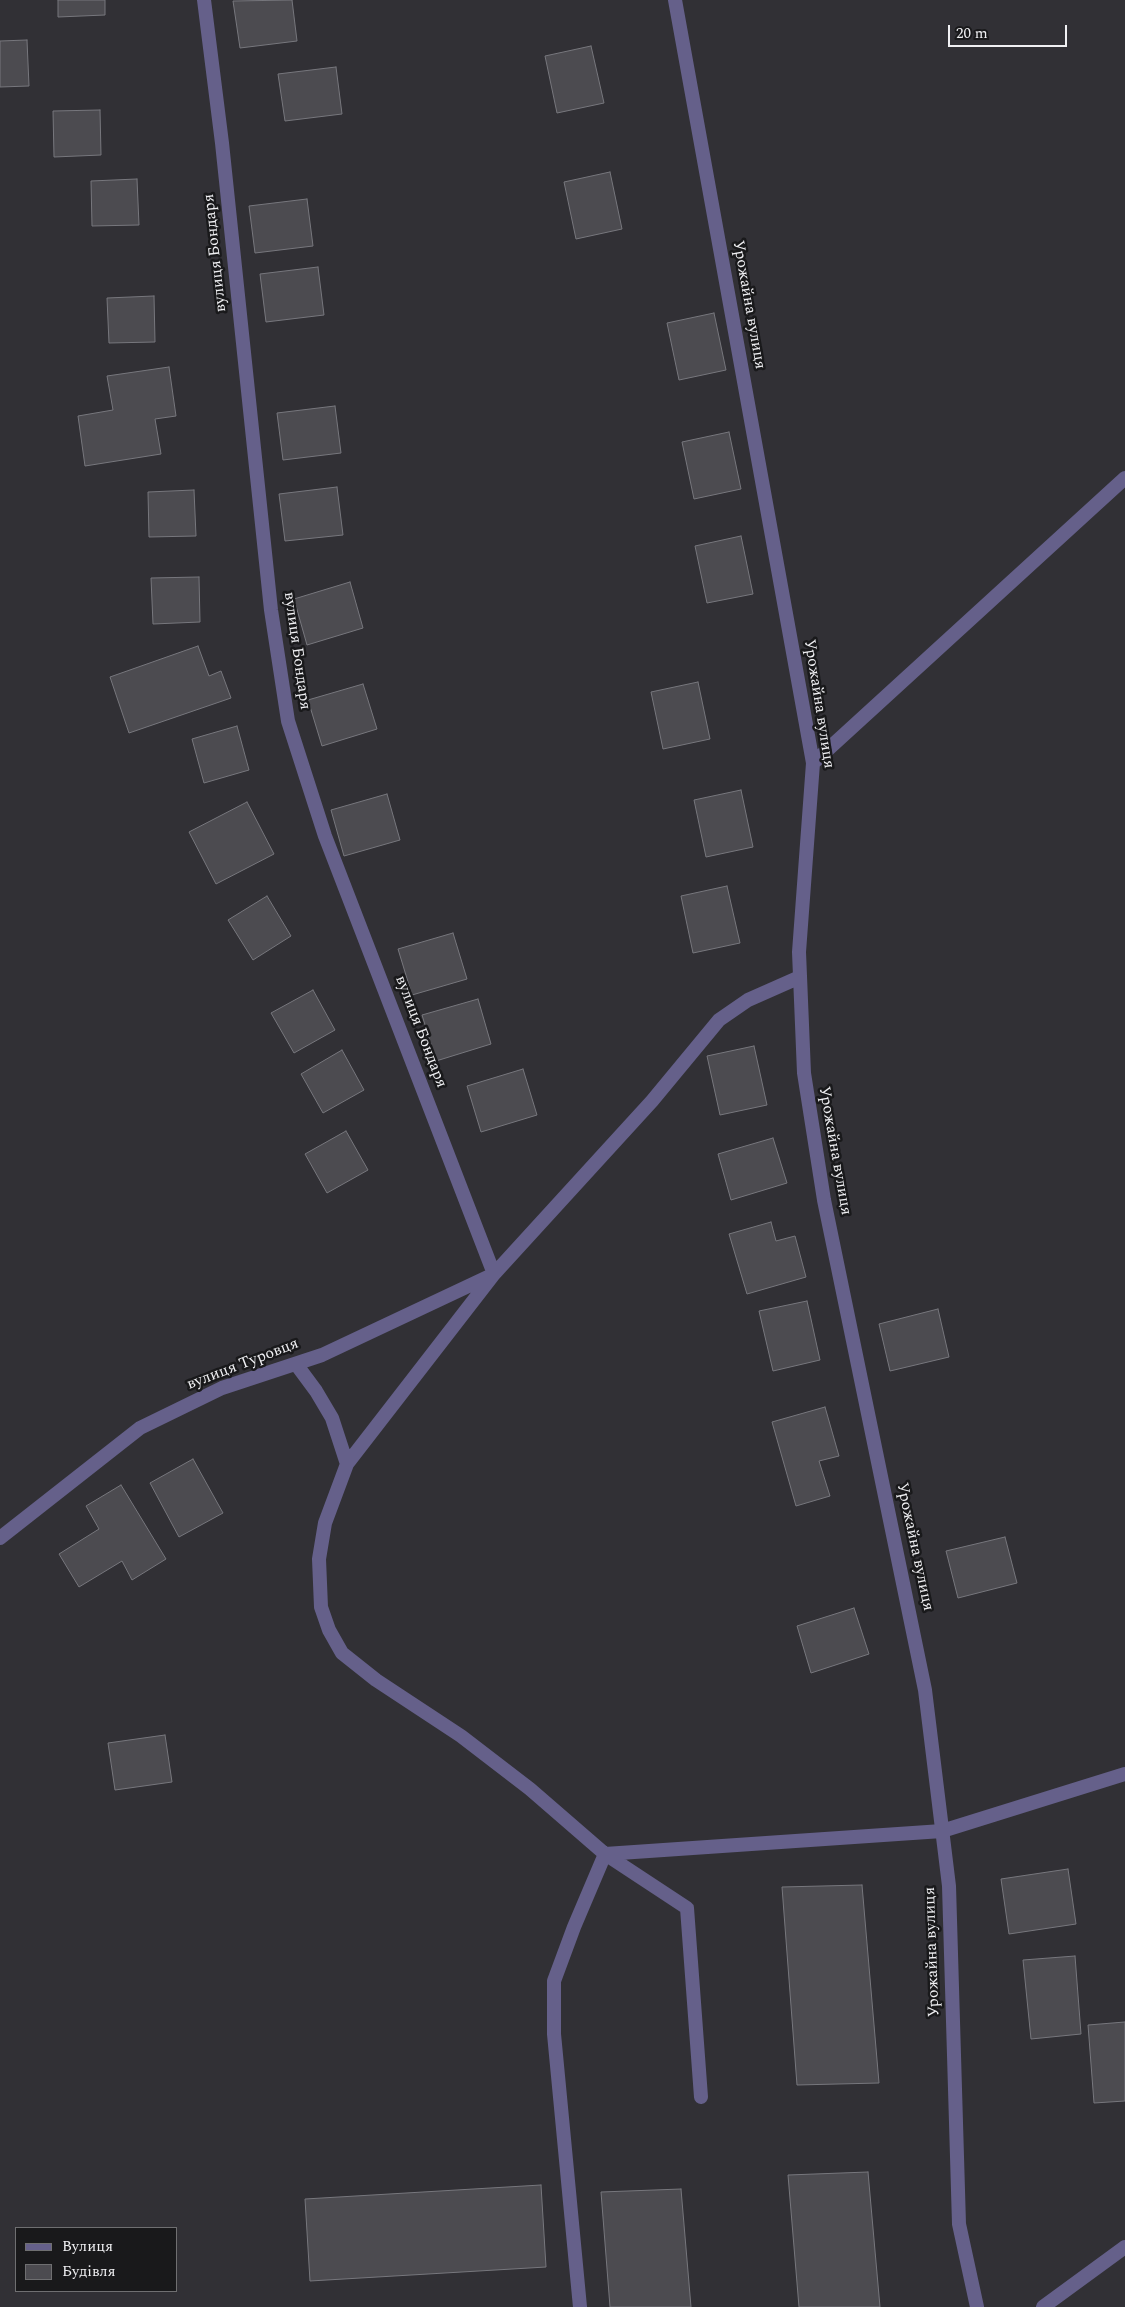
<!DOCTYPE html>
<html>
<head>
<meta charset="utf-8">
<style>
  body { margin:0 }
  #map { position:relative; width:1125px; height:2307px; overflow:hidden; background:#313035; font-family:Spectral,serif }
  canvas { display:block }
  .legend { position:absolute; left:15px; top:2227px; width:162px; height:65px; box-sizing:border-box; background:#19191b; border:1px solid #6f6f71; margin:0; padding:6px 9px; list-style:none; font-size:15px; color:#f0f0f3 }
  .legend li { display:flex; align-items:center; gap:10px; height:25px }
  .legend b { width:25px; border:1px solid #6f6f71 }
  .scale { position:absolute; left:948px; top:25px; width:119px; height:22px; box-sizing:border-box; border:2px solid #f0f0f3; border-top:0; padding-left:6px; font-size:15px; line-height:18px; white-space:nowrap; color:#f0f0f3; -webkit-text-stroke:4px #19191b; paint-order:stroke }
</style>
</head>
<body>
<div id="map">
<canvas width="1125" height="2307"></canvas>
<ul class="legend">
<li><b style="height:6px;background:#65608a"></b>Вулиця</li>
<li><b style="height:14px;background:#4c4b50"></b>Будівля</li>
</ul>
<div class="scale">20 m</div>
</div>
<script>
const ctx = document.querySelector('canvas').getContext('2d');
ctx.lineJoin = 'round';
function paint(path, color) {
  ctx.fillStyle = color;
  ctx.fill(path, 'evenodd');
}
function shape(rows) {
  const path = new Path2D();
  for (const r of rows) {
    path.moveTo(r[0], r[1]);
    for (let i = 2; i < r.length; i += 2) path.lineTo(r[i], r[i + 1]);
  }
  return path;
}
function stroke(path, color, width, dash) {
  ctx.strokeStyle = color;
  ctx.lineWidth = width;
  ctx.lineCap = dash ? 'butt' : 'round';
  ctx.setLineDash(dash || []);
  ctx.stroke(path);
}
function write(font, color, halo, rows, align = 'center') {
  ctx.font = font + ' Spectral,serif';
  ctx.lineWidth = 5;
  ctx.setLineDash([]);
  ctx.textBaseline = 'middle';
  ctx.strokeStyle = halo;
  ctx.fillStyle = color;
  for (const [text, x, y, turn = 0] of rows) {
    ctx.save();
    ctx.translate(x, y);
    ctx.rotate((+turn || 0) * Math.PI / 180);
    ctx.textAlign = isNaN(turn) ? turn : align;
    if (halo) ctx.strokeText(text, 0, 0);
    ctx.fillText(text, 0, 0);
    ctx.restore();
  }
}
const building = shape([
  [58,0,105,0,105,15,58,17,58,0],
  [292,0,297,41,240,48,233,1,292,0],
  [27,40,29,86,0,87,0,41,27,40],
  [591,46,604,103,557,113,545,56,591,46],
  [336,67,342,114,285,121,278,74,336,67],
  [100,110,101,155,54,157,53,111,100,110],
  [610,172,622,229,576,239,564,182,610,172],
  [137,179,139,225,92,226,91,181,137,179],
  [307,199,313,246,255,253,249,206,307,199],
  [318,267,324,315,266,322,260,274,318,267],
  [154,296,155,342,109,343,107,298,154,296],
  [714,313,726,370,679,380,667,323,714,313],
  [169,367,176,416,155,419,161,454,85,466,78,416,113,410,107,376,169,367],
  [335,406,341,453,283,460,277,413,335,406],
  [729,432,741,489,694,499,682,442,729,432],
  [337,487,343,535,285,541,279,494,337,487],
  [194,490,196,536,149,537,148,492,194,490],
  [741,536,753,594,707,603,695,546,741,536],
  [199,577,200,622,153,624,151,578,199,577],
  [350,582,363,628,307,645,294,599,350,582],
  [198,646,209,676,221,671,231,698,129,733,110,677,198,646],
  [698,682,710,739,663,749,651,692,698,682],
  [363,684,377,729,322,746,308,700,363,684],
  [237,726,249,770,204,783,192,739,237,726],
  [741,790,753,847,706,857,694,800,741,790],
  [387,794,400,840,344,856,331,810,387,794],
  [247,802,274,854,216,884,189,832,247,802],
  [727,886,740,943,693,953,681,896,727,886],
  [267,896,291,936,253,960,228,920,267,896],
  [453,933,467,979,412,995,398,949,453,933],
  [313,990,335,1030,294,1053,271,1013,313,990],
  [478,999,491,1044,436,1061,422,1015,478,999],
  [754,1046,767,1105,720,1115,707,1056,754,1046],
  [342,1050,364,1090,323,1113,301,1074,342,1050],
  [523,1069,537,1115,481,1132,467,1086,523,1069],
  [346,1131,368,1170,327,1193,305,1154,346,1131],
  [773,1138,787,1183,731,1200,718,1154,773,1138],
  [771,1222,776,1241,795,1236,806,1277,747,1294,729,1234,771,1222],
  [807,1301,820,1360,773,1371,759,1311,807,1301],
  [938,1309,949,1357,890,1371,879,1324,938,1309],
  [825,1407,839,1456,819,1461,830,1496,796,1506,772,1422,825,1407],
  [193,1459,223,1513,179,1537,150,1483,193,1459],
  [121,1485,166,1559,132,1580,122,1561,79,1587,59,1554,99,1529,86,1506,121,1485],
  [1005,1537,1017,1583,958,1598,946,1551,1005,1537],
  [854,1608,869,1654,811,1673,797,1626,854,1608],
  [165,1735,172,1782,115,1790,108,1743,165,1735],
  [1068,1869,1076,1924,1009,1934,1001,1879,1068,1869],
  [862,1885,879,2083,797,2085,782,1887,862,1885],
  [1075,1956,1081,2034,1031,2039,1023,1960,1075,1956],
  [1125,2022,1125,2101,1094,2103,1088,2025,1125,2022],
  [868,2172,880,2307,799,2307,788,2175,868,2172],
  [541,2185,546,2267,310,2281,305,2199,541,2185],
  [681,2189,691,2307,610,2307,601,2192,681,2189]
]);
const minor = shape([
  [675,0,813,763,799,952,804,1073,824,1200,925,1690,949,1886,959,2224,977,2307],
  [813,763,1125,478],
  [296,1364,316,1391,332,1418,347,1464],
  [0,1538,140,1428,222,1388,322,1355,494,1274,325,836,288,721,271,610,222,143,204,0],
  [701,2097,687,1908,605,1854,530,1789,461,1736,376,1680,342,1653,329,1630,321,1607,319,1559,325,1523,347,1464,494,1274,652,1101,719,1020,748,1000,800,977],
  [580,2307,554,2034,554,1981,574,1927,605,1854,942,1831,1125,1774],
  [1043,2307,1125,2247]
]);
const streetNames = [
  ["вулиця Бондаря",216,253,-96],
  ["Урожайна вулиця",748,305,80],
  ["вулиця Бондаря",296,651,82],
  ["Урожайна вулиця",818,704,81],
  ["вулиця Бондаря",420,1032,69],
  ["Урожайна вулиця",834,1151,80],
  ["вулиця Туровця",243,1365,-21],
  ["Урожайна вулиця",914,1547,78],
  ["Урожайна вулиця",933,1952,-92]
];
paint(building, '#4c4b50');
stroke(building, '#77777d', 1);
stroke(minor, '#65608a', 14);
write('16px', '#f0f0f3', '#19191b', streetNames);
</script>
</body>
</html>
